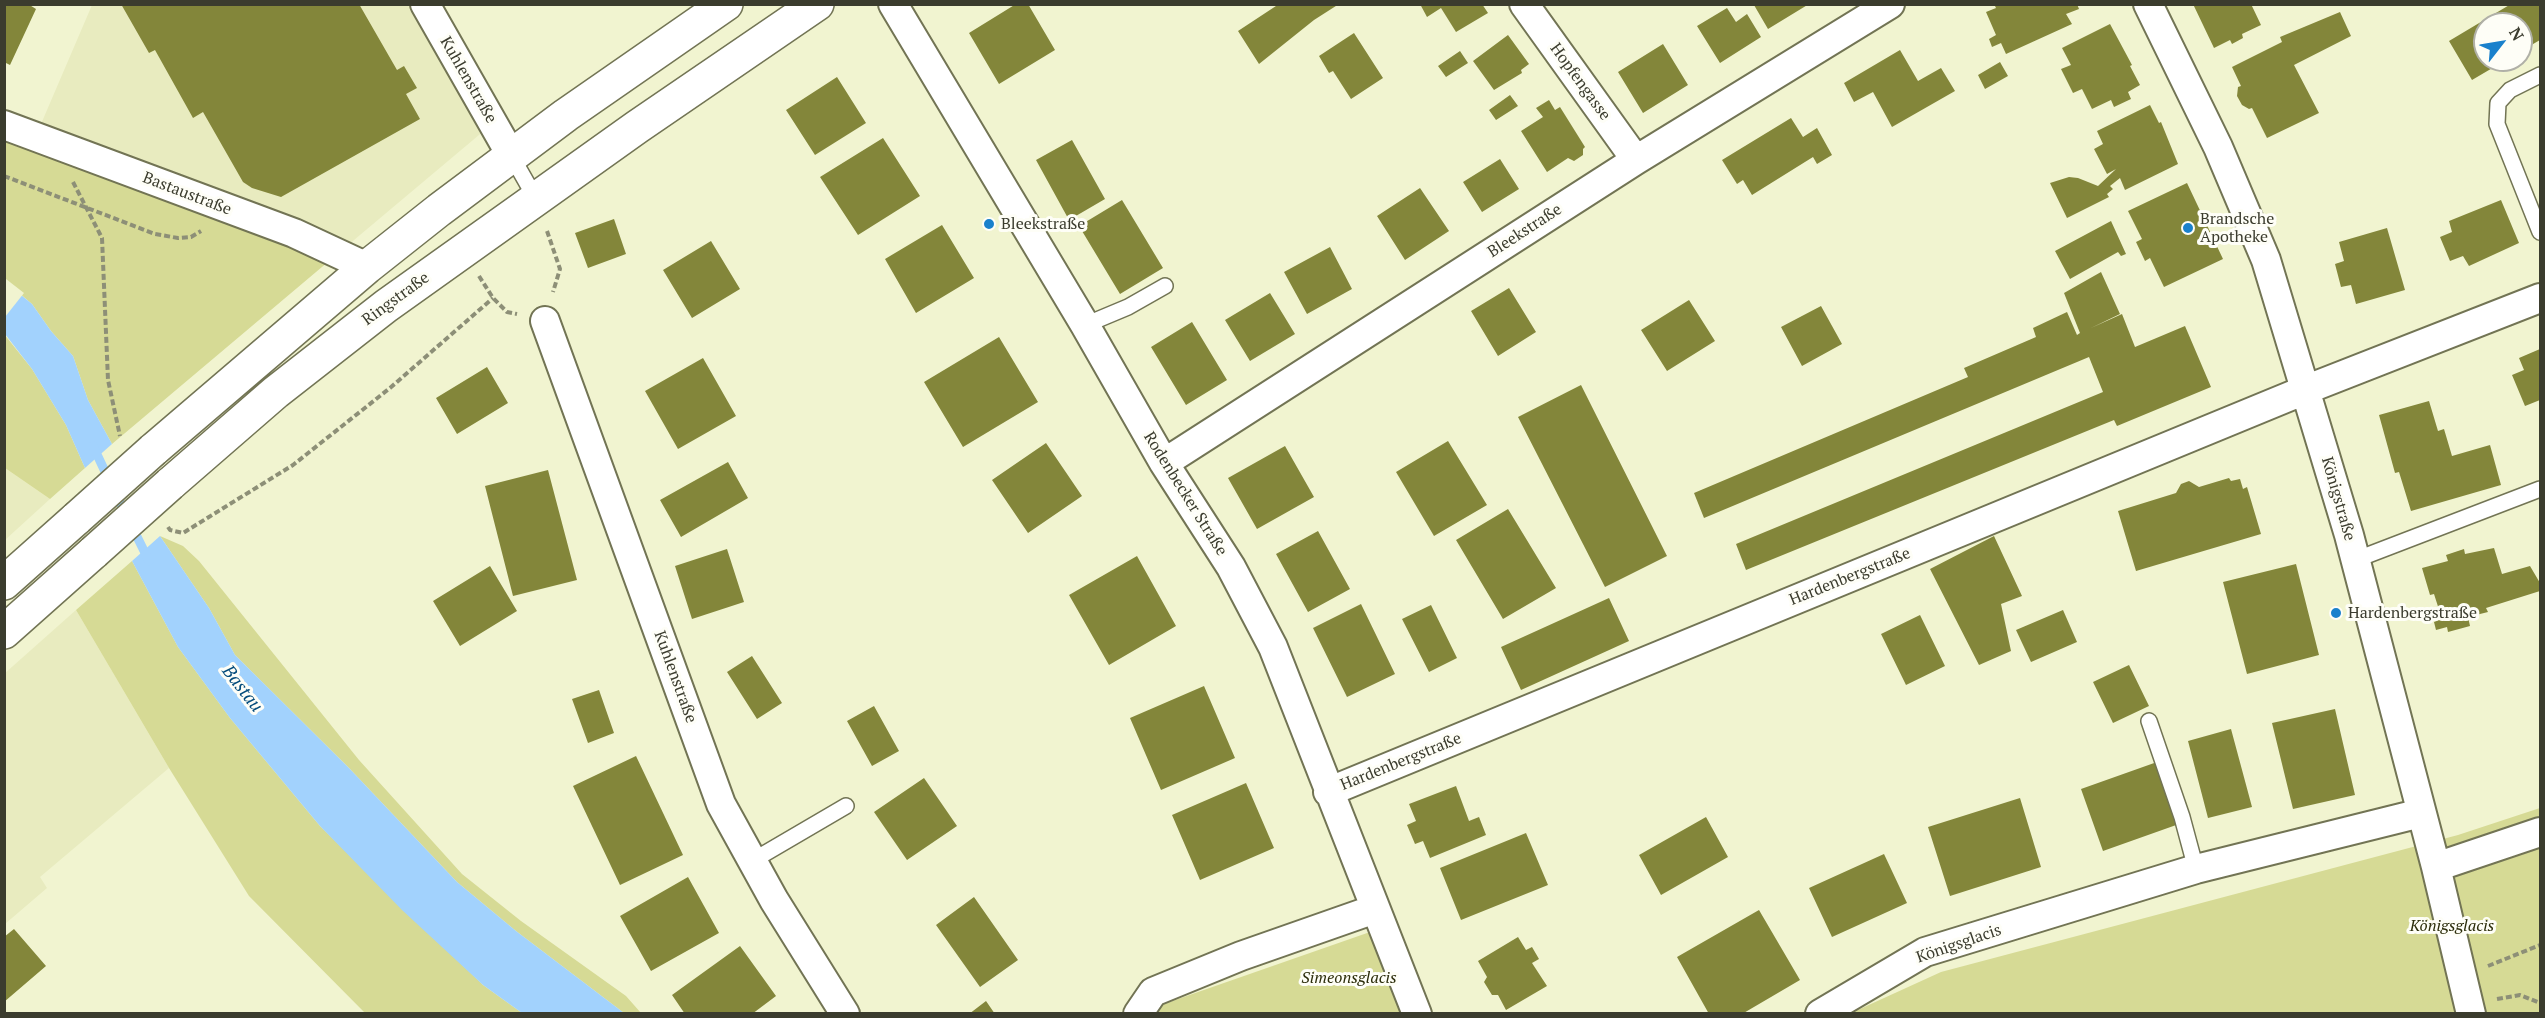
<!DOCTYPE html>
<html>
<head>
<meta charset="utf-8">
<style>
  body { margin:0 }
  #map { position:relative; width:2545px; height:1018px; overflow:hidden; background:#f1f4d0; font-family:"PT Serif",serif }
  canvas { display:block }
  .frame { position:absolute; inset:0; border:6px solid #3b3c2e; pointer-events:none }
  .north { position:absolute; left:2473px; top:12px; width:60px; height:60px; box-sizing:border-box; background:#fefef7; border:2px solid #b0b0a7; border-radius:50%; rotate:59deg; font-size:16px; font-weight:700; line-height:24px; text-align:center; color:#3b3c2e }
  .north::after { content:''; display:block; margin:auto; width:21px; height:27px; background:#1a81cc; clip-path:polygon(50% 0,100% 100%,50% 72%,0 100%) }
</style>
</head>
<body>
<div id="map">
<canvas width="2545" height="1018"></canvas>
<div class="frame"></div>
<div class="north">N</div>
</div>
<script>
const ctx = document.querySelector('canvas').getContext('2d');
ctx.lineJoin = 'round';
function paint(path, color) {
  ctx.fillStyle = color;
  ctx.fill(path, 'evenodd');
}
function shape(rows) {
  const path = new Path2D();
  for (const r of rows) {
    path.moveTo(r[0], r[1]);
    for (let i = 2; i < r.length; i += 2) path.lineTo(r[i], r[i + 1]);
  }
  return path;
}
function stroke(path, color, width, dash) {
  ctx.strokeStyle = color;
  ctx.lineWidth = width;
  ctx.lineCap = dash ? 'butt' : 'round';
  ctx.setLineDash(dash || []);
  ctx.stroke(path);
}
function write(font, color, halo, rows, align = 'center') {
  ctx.font = font + ' "PT Serif",serif';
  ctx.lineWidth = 6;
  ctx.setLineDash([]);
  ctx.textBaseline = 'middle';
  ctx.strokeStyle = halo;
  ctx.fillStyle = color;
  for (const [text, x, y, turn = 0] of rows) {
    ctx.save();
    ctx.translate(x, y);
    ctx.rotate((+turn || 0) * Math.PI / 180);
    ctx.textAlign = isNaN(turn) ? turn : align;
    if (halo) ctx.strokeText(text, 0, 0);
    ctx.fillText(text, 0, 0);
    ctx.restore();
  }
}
const built = shape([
  [92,5,433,5,498,119,335,256,32,145],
  [5,468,50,499,5,540],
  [76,610,169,768,40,877,47,888,5,924,4,674]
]);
const green = shape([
  [4,135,335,256,112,444,88,400,73,356,51,331,32,304,5,281],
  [4,334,32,369,66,425,85,468,50,499,5,468],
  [160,536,183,546,199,561,359,760,462,874,521,921,626,996,641,1013,624,1013,516,931,457,882,349,768,235,655,209,608],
  [132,561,178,647,230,718,320,826,483,985,522,1013,365,1013,249,896,169,768,76,610],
  [2540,808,2540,1013,1849,1014,1941,972,2458,835],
  [1370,932,1407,1014,1153,1014,1158,1006]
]);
const water = shape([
  [4,281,32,304,51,331,73,356,88,400,112,444,85,468,66,425,32,369,5,334],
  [160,536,209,608,235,655,349,768,457,882,516,931,624,1013,522,1013,483,985,402,910,320,826,230,718,178,647,132,561]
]);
const pier = shape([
  [6,279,24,293,5,317,4,281]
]);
const stream = shape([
  [93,446,109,480],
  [115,492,149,561]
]);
const building = shape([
  [4,4,28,4,36,9,10,65,4,62],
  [121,4,359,4,397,70,404,66,417,88,406,94,420,119,281,197,252,188,243,182,203,112,193,118,155,50,149,53],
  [1016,4,1028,4,1055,50,999,84,969,33],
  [1279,4,1339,4,1314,20,1259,64,1238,31],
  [1420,4,1482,4,1488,13,1456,32,1441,8,1427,17],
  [1809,4,1768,29,1754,5,1755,4],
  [1994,4,2077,4,2079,9,2066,14,2072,24,2006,54,2001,43,1992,47,1989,39,1996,35,1986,12,1996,8],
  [2193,4,2251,4,2261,25,2242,34,2243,38,2232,44,2230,40,2214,48],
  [2511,4,2540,4,2540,40,2521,51,2521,24,2485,24,2485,60,2506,60,2472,80,2449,41],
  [1727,8,1736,22,1747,14,1761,37,1720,63,1697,26],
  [2340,12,2351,36,2294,65,2319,113,2267,138,2252,108,2249,109,2242,105,2237,96,2238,87,2241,86,2232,67,2282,42,2280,37],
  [2110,24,2132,65,2130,66,2140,85,2128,92,2131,99,2114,107,2111,100,2092,109,2082,89,2073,93,2061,69,2071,65,2062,48],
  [1354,33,1383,78,1351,99,1333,71,1329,73,1319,56],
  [1508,35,1529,64,1521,70,1522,73,1494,90,1473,61],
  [1663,44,1688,85,1643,113,1618,72],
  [1900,50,1918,81,1941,68,1955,91,1892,127,1873,92,1854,102,1844,83],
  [1460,51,1468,63,1446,77,1438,66],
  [2000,62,2008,76,1985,89,1978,75],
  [837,77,866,123,815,155,786,110],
  [1510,95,1518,106,1496,120,1489,110],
  [1549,100,1555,110,1560,107,1585,147,1583,149,1583,155,1574,161,1568,158,1547,172,1521,131,1543,117,1536,108],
  [2150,105,2159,123,2161,122,2178,164,2125,190,2120,178,2110,186,2113,189,2107,194,2109,197,2067,218,2050,183,2069,177,2078,178,2098,186,2116,169,2107,174,2094,149,2103,144,2097,131],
  [1791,118,1803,137,1817,128,1832,155,1817,164,1813,157,1752,195,1743,180,1737,184,1722,160],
  [883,138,920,196,858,235,820,177],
  [1072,140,1105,199,1069,220,1036,160],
  [1500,159,1519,189,1482,212,1463,182],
  [2187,183,2223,259,2164,287,2150,258,2145,261,2136,242,2142,239,2128,211],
  [1420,188,1449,231,1405,260,1377,216],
  [1122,200,1163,268,1120,294,1079,226],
  [2501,200,2519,243,2469,266,2463,256,2450,261,2440,237,2452,232,2449,221],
  [614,219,626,254,588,268,575,233],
  [2111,221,2126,254,2121,256,2118,252,2070,279,2055,251],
  [942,225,974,278,916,313,885,259],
  [2387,228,2405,290,2356,304,2351,285,2341,287,2335,264,2344,261,2339,242],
  [711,241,740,289,692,318,663,270],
  [1330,247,1352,289,1307,314,1284,272],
  [2101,272,2120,314,2091,328,2122,314,2135,347,2185,326,2211,387,2117,426,2114,420,1746,570,1736,544,2103,392,2089,357,1704,518,1694,493,1968,377,1964,368,2036,337,2033,328,2067,312,2077,335,2080,333,2064,293],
  [1509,288,1536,332,1498,356,1471,311],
  [1270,293,1295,334,1250,361,1225,320],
  [1689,300,1715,341,1667,371,1641,330],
  [1821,306,1842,344,1802,366,1781,327],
  [1192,322,1227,380,1186,405,1151,347],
  [999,337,1038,402,963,447,924,382],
  [2540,349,2540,400,2525,406,2512,375,2524,370,2519,358],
  [703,358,736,416,678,449,645,391],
  [487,367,508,403,457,434,436,398],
  [1581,385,1667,556,1605,587,1518,417],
  [2429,401,2438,431,2444,429,2452,456,2490,445,2501,485,2411,511,2399,472,2395,473,2379,415],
  [1448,441,1487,505,1434,536,1396,472],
  [1046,443,1082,496,1028,533,992,480],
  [1285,446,1314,497,1257,529,1228,478],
  [728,462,748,498,681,537,660,500],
  [548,470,577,580,513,596,485,486],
  [2229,478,2231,481,2240,479,2243,489,2247,487,2261,534,2136,571,2118,511,2176,493,2181,484,2189,481,2199,487],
  [1508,509,1556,588,1503,619,1456,540],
  [1318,531,1350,589,1308,612,1276,554],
  [1994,536,2022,596,2001,604,2011,651,1979,665,1930,569],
  [2494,548,2502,574,2530,566,2540,583,2540,591,2486,608,2488,612,2468,617,2470,626,2448,632,2447,627,2436,630,2434,622,2442,619,2434,594,2430,595,2422,568,2448,561,2446,555,2464,549,2465,554],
  [727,549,744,602,692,619,675,566],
  [1137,556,1176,626,1109,665,1069,595],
  [2296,564,2319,655,2247,674,2223,582],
  [490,566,517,611,460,646,433,601],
  [1609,598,1629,641,1521,690,1501,647],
  [1361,604,1395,674,1347,697,1313,628],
  [1431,605,1457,658,1429,672,1402,619],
  [2063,610,2077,642,2031,662,2016,630],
  [1920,615,1945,666,1906,685,1881,634],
  [752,656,782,703,757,719,727,672],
  [2129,665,2149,706,2113,723,2093,682],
  [1204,686,1235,758,1161,790,1130,718],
  [599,690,614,733,588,743,572,699],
  [874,706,899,751,872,766,847,721],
  [2335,709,2355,795,2293,809,2272,723],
  [2231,729,2252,807,2208,818,2188,741],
  [636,756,683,855,620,885,573,786],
  [2157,762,2179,824,2103,851,2081,789],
  [924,778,957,826,907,860,874,812],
  [1246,783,1274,848,1200,880,1172,815],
  [1456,786,1469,821,1479,817,1486,835,1430,858,1423,841,1415,844,1407,825,1416,821,1409,804],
  [2020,798,2041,867,1950,896,1928,827],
  [1706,817,1728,857,1661,895,1639,855],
  [1526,833,1548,885,1461,920,1440,868],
  [1884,854,1907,903,1832,937,1809,888],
  [688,877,719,933,651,971,620,916],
  [974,897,1018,960,980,987,936,925],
  [1759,910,1800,980,1742,1014,1709,1014,1677,957],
  [14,929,46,966,4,1002,4,937],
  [1518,937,1526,950,1532,947,1539,959,1532,963,1547,986,1506,1010,1498,995,1492,995,1484,982,1487,977,1478,961],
  [740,946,776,996,752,1014,685,1014,672,995],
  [986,1001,995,1014,969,1014]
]);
const path = shape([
  [4,176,155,234,178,238,191,237,201,231],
  [73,182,102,238,108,380,120,436],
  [547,231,560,269,553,292],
  [479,276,493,298,507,312,517,314],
  [168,527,170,530,183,533,293,465,390,388,493,298],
  [2488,966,2540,945],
  [2497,999,2520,995,2540,1003]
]);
const lane = shape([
  [2540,75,2510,90,2498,103,2497,124,2540,232],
  [511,155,536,199],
  [1085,325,1128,307,1165,286],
  [2355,560,2540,489],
  [2149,721,2182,817,2196,869],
  [752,861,846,806]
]);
const street = shape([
  [425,4,511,155],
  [893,4,1085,325,1164,463,1231,567,1273,647,1417,1014],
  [1524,4,1636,160],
  [2148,4,2218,147,2266,260,2349,535,2436,867,2471,1014],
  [4,125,294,233,367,267],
  [545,321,721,804,774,900,845,1014],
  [1164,463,1636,160,1890,4],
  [1328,792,2305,390,2540,298],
  [2436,867,2540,832],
  [1138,1014,1153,992,1241,956,1375,909],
  [1820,1014,1925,952,2196,869,2421,813]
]);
const primary = shape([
  [153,450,367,267,439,210,566,115,726,4],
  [170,484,276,392,386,306,637,127,817,4],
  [4,583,77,518],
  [4,632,94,552]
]);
const primaryBridge = shape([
  [77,518,153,450],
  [94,552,170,484]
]);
const markers = [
  [989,224,6,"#1a81cc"],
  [2188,228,6,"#1a81cc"],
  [2336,613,6,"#1a81cc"]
];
const streetNames = [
  ["Kuhlenstraße",468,80,60],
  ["Hopfengasse",1580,82,54],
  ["Bastaustraße",187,194,21],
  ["Bleekstraße",1525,231,-33],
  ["Ringstraße",396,299,-36],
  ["Rodenbecker Straße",1185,494,58],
  ["Königstraße",2338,499,74],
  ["Hardenbergstraße",1850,577,-22],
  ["Kuhlenstraße",675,677,70],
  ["Hardenbergstraße",1401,762,-22],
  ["Königsglacis",1959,944,-19]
];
const poiNames = [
  ["Brandsche",2200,219],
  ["Apotheke",2200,237],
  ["Bleekstraße",1001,224],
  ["Hardenbergstraße",2348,613]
];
const parkNames = [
  ["Königsglacis",2452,926],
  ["Simeonsglacis",1349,978]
];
const waterNames = [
  ["Bastau",242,689,52]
];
paint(built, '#e8ebbf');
paint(green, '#d6da95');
paint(water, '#a2d2fd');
paint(pier, '#f1f4d0');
stroke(stream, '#a2d2fd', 9);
paint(building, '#83863a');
stroke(lane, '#727454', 18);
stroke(street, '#727454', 32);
stroke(primary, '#727454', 36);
stroke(path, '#8d8f77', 4, [6, 3]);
stroke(lane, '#fff', 15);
stroke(street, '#fff', 28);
stroke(primary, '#fff', 33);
stroke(primaryBridge, '#727454', 36, []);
stroke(primaryBridge, '#fff', 33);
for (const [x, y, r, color] of markers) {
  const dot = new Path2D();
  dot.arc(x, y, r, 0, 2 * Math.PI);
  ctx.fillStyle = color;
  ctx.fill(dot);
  stroke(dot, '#fefef7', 2);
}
write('16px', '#3b3c2e', '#fefef7', streetNames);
write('16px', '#3b3c2e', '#fefef7', poiNames, 'left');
write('italic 16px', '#2c2d0b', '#fefef7', parkNames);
write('italic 18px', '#034b7b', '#fefef7', waterNames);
</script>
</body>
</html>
